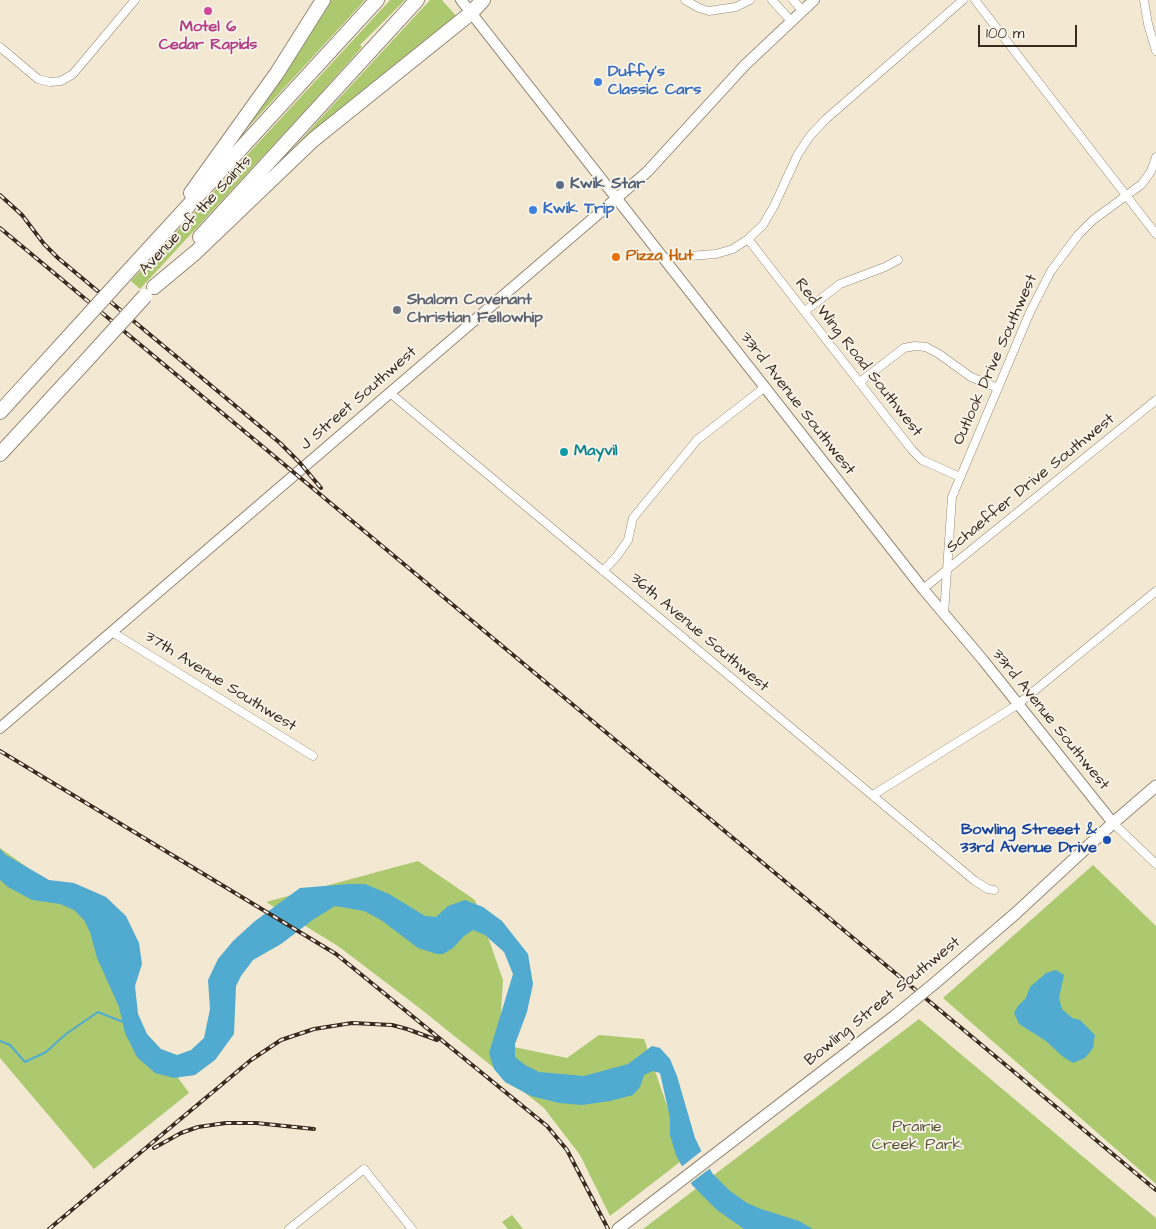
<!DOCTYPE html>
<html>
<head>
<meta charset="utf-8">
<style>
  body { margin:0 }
  #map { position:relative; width:1156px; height:1229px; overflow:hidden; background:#f3e8d1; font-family:"Architects Daughter",sans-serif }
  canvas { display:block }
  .scale { position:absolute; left:978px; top:25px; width:99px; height:22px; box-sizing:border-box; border:2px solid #3b2a1e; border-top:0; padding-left:6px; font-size:15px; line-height:18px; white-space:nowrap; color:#3b2a1e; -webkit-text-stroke:4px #f7f3e8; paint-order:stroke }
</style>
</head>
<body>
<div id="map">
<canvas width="1156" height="1229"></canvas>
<div class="scale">100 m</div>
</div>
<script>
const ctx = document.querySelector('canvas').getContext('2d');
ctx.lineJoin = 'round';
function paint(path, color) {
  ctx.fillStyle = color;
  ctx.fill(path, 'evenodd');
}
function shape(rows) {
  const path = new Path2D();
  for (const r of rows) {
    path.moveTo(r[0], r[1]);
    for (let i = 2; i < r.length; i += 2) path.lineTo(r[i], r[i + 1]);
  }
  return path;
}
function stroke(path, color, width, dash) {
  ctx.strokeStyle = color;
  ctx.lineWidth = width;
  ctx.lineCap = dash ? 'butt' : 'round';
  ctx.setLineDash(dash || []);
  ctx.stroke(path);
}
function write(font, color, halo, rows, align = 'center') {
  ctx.font = font + ' "Architects Daughter",sans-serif';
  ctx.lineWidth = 4;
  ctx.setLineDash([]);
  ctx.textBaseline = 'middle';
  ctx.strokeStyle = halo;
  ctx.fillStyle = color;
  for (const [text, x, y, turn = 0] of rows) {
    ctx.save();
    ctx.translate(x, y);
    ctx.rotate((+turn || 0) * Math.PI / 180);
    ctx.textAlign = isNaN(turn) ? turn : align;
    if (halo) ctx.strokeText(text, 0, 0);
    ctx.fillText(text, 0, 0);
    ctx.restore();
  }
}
const green = shape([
  [328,0,365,0,240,136],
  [390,0,405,0,360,45,362,47,314,101,140,289,131,281],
  [430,0,442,0,458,18,272,171],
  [0,848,79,904,137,1021,189,1093,94,1169,0,1058],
  [418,861,475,900,503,980,499,1044,567,1058,599,1035,644,1039,685,1158,610,1216,580,1155,544,1108,422,1010,338,946,266,902],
  [1093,865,1156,926,1156,1184,943,998],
  [919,1019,1156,1218,1156,1229,643,1229],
  [512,1215,523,1229,508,1229,502,1222]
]);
const water = shape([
  [0,849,6,855,49,880,74,883,106,897,126,916,139,943,142,964,135,986,138,1014,147,1034,161,1049,177,1055,191,1050,204,1038,210,1009,208,980,218,959,233,941,255,921,300,888,349,884,365,884,389,894,425,916,436,917,448,906,465,900,483,907,502,921,528,954,533,984,527,1012,515,1044,515,1057,525,1065,539,1072,584,1076,628,1064,652,1046,660,1048,670,1059,677,1076,695,1138,712,1173,730,1191,747,1203,761,1209,799,1221,813,1229,744,1229,717,1210,692,1185,676,1155,670,1135,670,1118,660,1073,653,1071,644,1075,640,1087,633,1095,610,1101,582,1105,559,1103,531,1096,505,1082,494,1069,489,1053,513,974,504,952,485,935,473,930,464,936,453,948,443,954,437,954,418,948,381,920,364,911,335,906,314,919,281,944,253,960,241,976,236,986,234,1034,215,1060,195,1075,174,1078,155,1073,137,1057,125,1033,119,1007,97,958,90,932,84,920,74,910,60,904,32,900,8,887,0,880],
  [1056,970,1064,975,1059,998,1062,1009,1072,1018,1080,1020,1095,1035,1093,1048,1085,1058,1073,1063,1062,1056,1046,1041,1019,1024,1014,1013,1018,1006,1026,998,1030,987,1046,973]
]);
const pier = shape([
  [704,1149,712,1167,688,1185,680,1168]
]);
const stream = shape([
  [0,1041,10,1045,25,1062,46,1052,66,1034,98,1012,123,1022]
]);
const minor = shape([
  [685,0,699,8,709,11,736,7,750,0],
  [772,0,791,21],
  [793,0,802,10],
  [975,0,1156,234],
  [1144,0,1148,24,1156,51],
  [0,47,38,79,50,82,61,81,73,74,135,0],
  [748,239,912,450,922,460,960,477],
  [666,259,675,257,716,254,733,249,748,239,763,225,774,206,798,154,810,136,826,119,963,0],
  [805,311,840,284,885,267,898,260],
  [860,382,904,348,915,346,926,347,939,354,971,377,998,388],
  [390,393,975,881,988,889,994,890],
  [603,571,617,556,628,540,633,518,697,440,765,387],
  [923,589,1156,400],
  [944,614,952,497,1030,312,1051,271,1078,235,1093,220,1142,184,1151,171,1156,157],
  [112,632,313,756],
  [873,795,1017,705,1156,591],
  [1113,823,1156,864],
  [289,1229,364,1169,412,1229]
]);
const tertiary = shape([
  [461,0,923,589,983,660,1113,823],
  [0,728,647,172,745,65,814,0]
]);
const secondary = shape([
  [935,983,1016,913,1113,823,1156,786],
  [618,1229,896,1015]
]);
const motorway = shape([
  [191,193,277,73,323,0],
  [200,237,417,0],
  [123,277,377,0],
  [154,287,196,252,313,140,471,13,483,0],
  [0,412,63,343],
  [0,454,85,362]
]);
const rail = shape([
  [0,195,22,215,44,244,58,258,280,443,300,463,321,488],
  [0,228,1156,1190],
  [0,751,336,954,547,1126,567,1150,608,1229],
  [154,1148,181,1133,198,1127,226,1123,256,1123,314,1129],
  [49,1229,251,1060,281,1040,314,1029,352,1023,392,1025,407,1029,437,1040]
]);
const secondaryBridge = shape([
  [896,1015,935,983]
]);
const motorwayBridge = shape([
  [63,343,123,277],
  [85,362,145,296]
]);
const markers = [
  [208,11,5,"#d1479c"],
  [598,82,5,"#3f7fe0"],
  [560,185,5,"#5c6f8a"],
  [533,210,5,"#3f7fe0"],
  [616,257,5,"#e8710a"],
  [397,310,5,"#6b7280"],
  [564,452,5,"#0f9aa8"],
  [1107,840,5,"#1a4fb4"]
];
const hotelNames = [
  ["Motel 6",208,28],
  ["Cedar Rapids",208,46]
];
const shopNames = [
  ["Duffy's",608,73],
  ["Classic Cars",608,91],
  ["Kwik Trip",543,210]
];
const serviceNames = [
  ["Kwik Star",570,185]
];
const streetNames = [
  ["Avenue of the Saints",196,216,-47],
  ["Red Wing Road Southwest",858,358,52],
  ["Outlook Drive Southwest",996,360,-66],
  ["J Street Southwest",359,399,-41],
  ["33rd Avenue Southwest",797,404,52],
  ["Schaeffer Drive Southwest",1031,484,-39],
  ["36th Avenue Southwest",699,633,40],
  ["37th Avenue Southwest",220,682,32],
  ["33rd Avenue Southwest",1050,720,51],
  ["Bowling Street Southwest",883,1002,-39]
];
const foodNames = [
  ["Pizza Hut",626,257]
];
const worshipNames = [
  ["Shalom Covenant",407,301],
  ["Christian Fellowhip",407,319]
];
const cultureNames = [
  ["Mayvil",574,452]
];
const transitNames = [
  ["Bowling Streeet &",1097,831],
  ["33rd Avenue Drive",1097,849]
];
const parkNames = [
  ["Prairie",917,1128],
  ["Creek Park",917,1146]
];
paint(green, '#acc970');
paint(water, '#51aacf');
paint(pier, '#f3e8d1');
stroke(stream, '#51aacf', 2);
stroke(minor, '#978978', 9);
stroke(tertiary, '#978978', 12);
stroke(secondary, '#978978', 13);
stroke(motorway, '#978978', 16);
stroke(minor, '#fff', 8);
stroke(tertiary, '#fff', 10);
stroke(secondary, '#fff', 11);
stroke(motorway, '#fff', 14);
stroke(rail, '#3b2a1e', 4);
stroke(rail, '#f7f3e8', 2, [5.5]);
stroke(secondaryBridge, '#978978', 13, []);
stroke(motorwayBridge, '#978978', 16, []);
stroke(secondaryBridge, '#fff', 11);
stroke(motorwayBridge, '#fff', 14);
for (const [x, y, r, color] of markers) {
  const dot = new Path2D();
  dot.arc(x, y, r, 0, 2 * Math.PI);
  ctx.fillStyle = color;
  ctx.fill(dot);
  stroke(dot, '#f7f3e8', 2);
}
write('bold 16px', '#b23c85', '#f7f3e8', hotelNames);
write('bold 16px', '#366cbe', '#f7f3e8', shopNames, 'left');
write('bold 16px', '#4e5e75', '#f7f3e8', serviceNames, 'left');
write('16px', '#3b2a1e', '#f7f3e8', streetNames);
write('bold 16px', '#c56008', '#f7f3e8', foodNames, 'left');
write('bold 16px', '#5b616d', '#f7f3e8', worshipNames, 'left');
write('bold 16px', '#0d838f', '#f7f3e8', cultureNames, 'left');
write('bold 16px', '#164399', '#f7f3e8', transitNames, 'right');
write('16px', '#575232', '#f7f3e8', parkNames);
</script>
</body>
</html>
